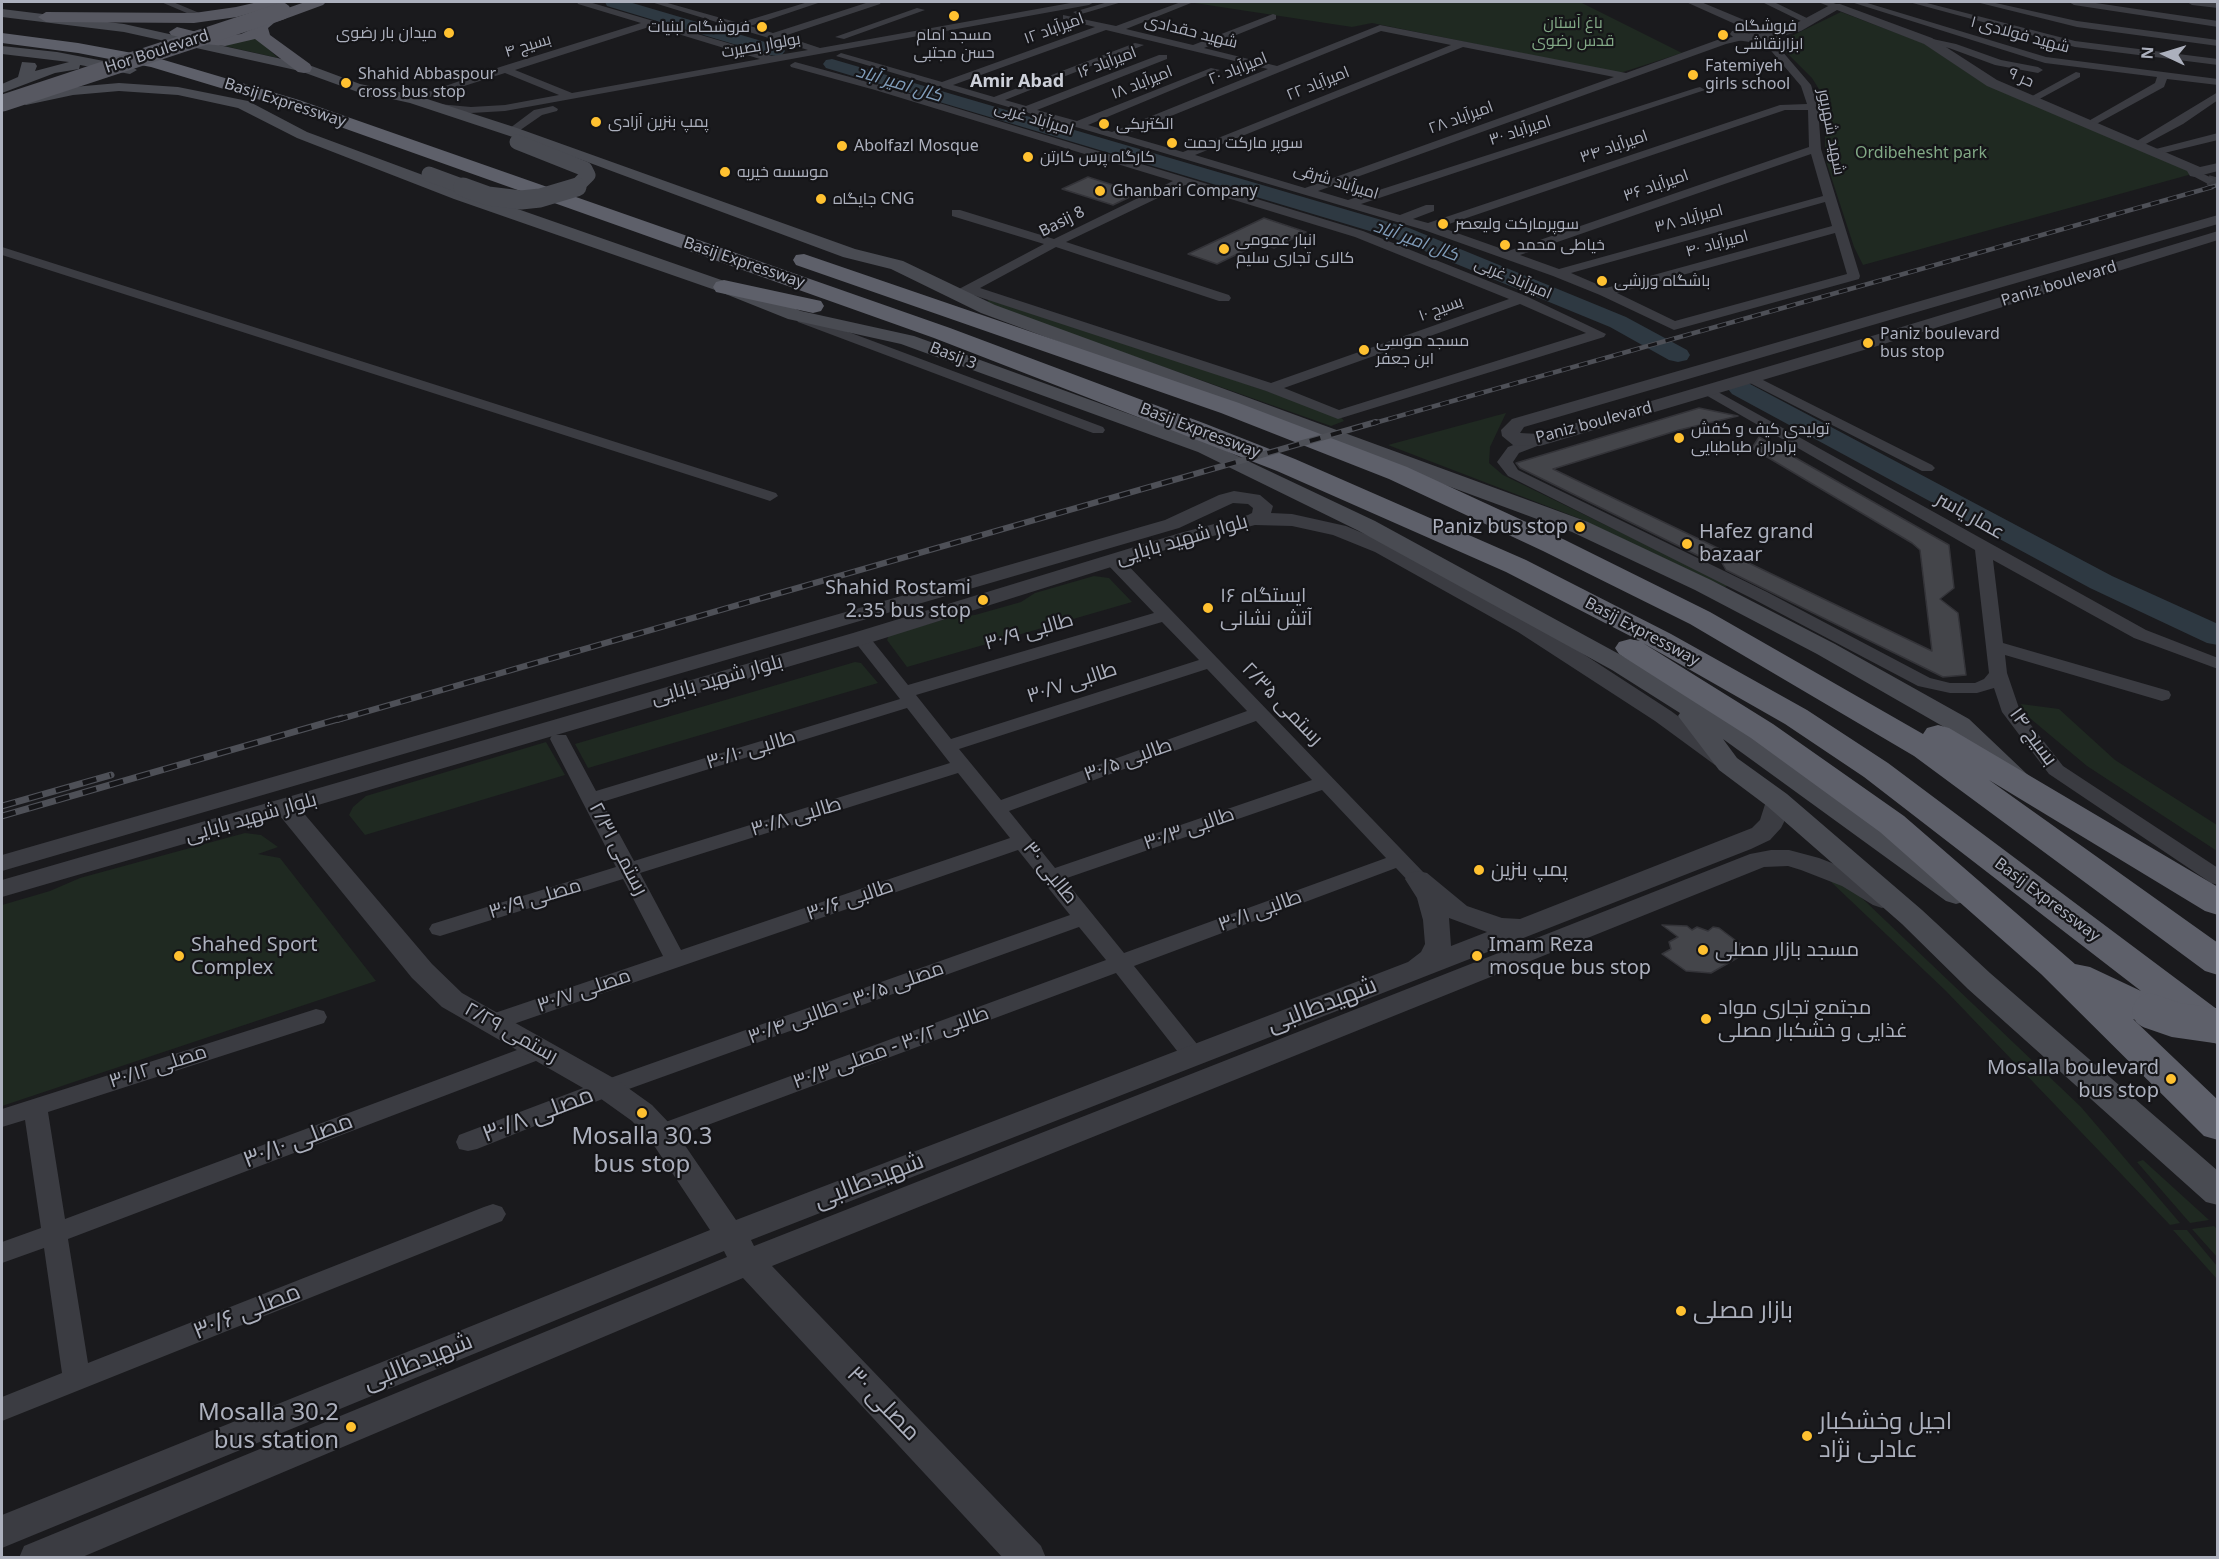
<!DOCTYPE html>
<html>
<head>
<meta charset="utf-8">
<style>
  body { margin:0 }
  #map { position:relative; width:2219px; height:1559px; overflow:hidden; background:#1a1a1d; font-family:"Noto Sans",sans-serif }
  canvas { display:block }
  .frame { position:absolute; inset:0; border:3px solid #acb0bd; pointer-events:none }
  .north { position:absolute; left:2135px; top:24px; width:60px; height:60px; -webkit-text-stroke:4px #151518; paint-order:stroke; rotate:274deg; font-size:16px; font-weight:700; line-height:24px; text-align:center; color:#acb0bd }
  .north::after { content:''; display:block; margin:auto; width:21px; height:27px; background:#acb0bd; clip-path:polygon(50% 0,100% 100%,50% 72%,0 100%) }
</style>
</head>
<body>
<div id="map">
<canvas width="2219" height="1559"></canvas>
<div class="frame"></div>
<div class="north">N</div>
</div>
<script>
const ctx = document.querySelector('canvas').getContext('2d');
ctx.lineJoin = 'round';
function paint(path, color) {
  ctx.fillStyle = color;
  ctx.fill(path, 'evenodd');
}
function shape(rows) {
  const path = new Path2D();
  for (const r of rows) {
    path.moveTo(r[0], r[1]);
    for (let i = 2; i < r.length; i += 2) path.lineTo(r[i], r[i + 1]);
  }
  return path;
}
function stroke(path, color, width, dash) {
  ctx.strokeStyle = color;
  ctx.lineWidth = width;
  ctx.lineCap = dash ? 'butt' : 'round';
  ctx.setLineDash(dash || []);
  ctx.stroke(path);
}
function write(font, color, halo, rows, align = 'center') {
  ctx.font = font + ' "Noto Sans",Cairo,sans-serif';
  ctx.lineWidth = 4.5;
  ctx.setLineDash([]);
  ctx.textBaseline = 'middle';
  ctx.strokeStyle = halo;
  ctx.fillStyle = color;
  for (const [text, x, y, turn = 0] of rows) {
    ctx.save();
    ctx.translate(x, y);
    ctx.rotate((+turn || 0) * Math.PI / 180);
    ctx.textAlign = isNaN(turn) ? turn : align;
    if (halo) ctx.strokeText(text, 0, 0);
    ctx.fillText(text, 0, 0);
    ctx.restore();
  }
}
const green = shape([
  [1188,2,1580,2,1682,53,1620,73,1372,23,1352,27],
  [1841,12,1923,43,1977,79,2184,168,2192,174,1863,265,1854,247,1825,158,1825,109,1822,94,1812,78,1777,43],
  [256,38,278,58,216,44],
  [987,296,1340,416,1344,421,1331,426,994,307,989,305],
  [1506,413,1490,447,1489,463,1503,475,1729,585,1725,587,1578,518,1388,445],
  [1094,576,1109,578,1132,602,907,667,887,640,889,635,953,617,975,615,1021,602,1035,593],
  [855,662,861,663,878,683,588,768,575,744],
  [2021,704,2059,709,2115,760,2217,825,2217,851,2087,766,2025,714],
  [546,742,565,775,365,835,349,815,353,807,366,796],
  [245,833,261,835,278,847,258,854,280,858,376,981,2,1106,2,905,50,891,80,878],
  [1829,880,1844,881,2081,1107,2180,1223,2170,1225,1946,991],
  [2143,1160,2209,1220,2190,1223,2137,1162],
  [2214,1226,2217,1229,2217,1257,2192,1229],
  [2173,1230,2187,1230,2217,1266,2217,1279]
]);
const river = shape([
  [605,2,629,2,782,47,785,51,782,55,776,56,770,55,607,6,605,2],
  [832,59,1409,228,1626,317,1687,350,1690,355,1687,360,1678,362,1669,360,1610,327,1393,238,826,68,823,64,826,60,832,59],
  [1741,381,1750,384,2112,576,2218,624,2218,645,2207,643,2090,588,1732,394,1728,389,1732,384,1741,381]
]);
const building = shape([
  [1088,177,1138,193,1113,205,1062,189,1088,177],
  [1264,218,1306,232,1274,248,1260,243,1217,264,1188,254,1264,218],
  [1699,408,1738,416,1679,430,1553,469,1932,651,1920,550,1912,543,1752,448,1759,437,1949,545,1954,588,1940,599,1958,613,1966,675,1943,677,1726,570,1721,561,1707,560,1520,468,1516,463,1699,408],
  [1662,925,1687,926,1692,930,1697,927,1708,931,1713,927,1719,928,1743,946,1737,950,1739,957,1711,973,1686,971,1662,954,1671,949,1669,942,1678,937,1662,925]
]);
const minorTunnel = shape([
  [2208,180,2218,183]
]);
const minor = shape([
  [161,2,173,2,209,17,201,19,161,2],
  [577,2,589,2,772,56,808,50,651,2,664,2,739,23,808,2,821,2,750,26,773,33,869,2,881,2,880,4,784,36,820,48,1076,2,1094,2,1089,5,505,111,471,113,438,110,433,107,438,104,471,107,505,105,559,95,505,73,417,101,409,101,408,99,500,67,641,23,578,4,577,2],
  [652,26,760,59,572,93,515,70,652,26],
  [1108,2,1122,2,1078,15,1073,12,1108,2],
  [1181,2,1191,3,1126,29,1193,45,1273,14,1276,15,1276,19,1204,48,1277,66,1380,25,1626,73,1720,39,1746,35,1751,38,1726,44,1318,191,1348,200,1696,88,1700,87,1705,90,1361,204,1400,215,1426,205,1434,205,1434,211,1413,219,1428,223,1780,105,1807,104,1801,86,1761,39,1770,37,1811,85,1818,107,1821,149,1860,276,1859,279,1674,330,1600,295,1553,276,1424,230,836,56,841,53,942,82,1095,27,1063,19,1063,15,1116,26,1181,2],
  [1106,30,1268,69,1112,132,1088,125,1220,70,1211,68,1077,121,1037,110,1167,59,1167,55,1159,55,1026,106,1005,100,1144,45,1135,43,994,97,953,85,1106,30],
  [1381,31,1451,45,1183,152,1124,135,1381,31],
  [1463,47,1614,77,1305,188,1195,155,1463,47],
  [1785,110,1808,110,1809,147,1508,251,1440,227,1785,110],
  [1811,154,1823,196,1559,269,1520,255,1811,154],
  [1825,202,1832,226,1606,288,1571,273,1825,202],
  [1835,233,1847,274,1675,321,1617,293,1835,233],
  [1762,2,1774,2,1815,22,1807,24,1762,2],
  [1818,2,1831,2,1841,6,1836,9,1818,2],
  [1851,2,1864,2,2046,57,2218,79,2218,85,2167,79,2164,87,2089,128,2083,125,2085,123,2155,83,2157,77,2045,63,1851,2],
  [1909,2,1923,2,2075,41,2218,59,2218,65,2075,47,1909,2],
  [1976,2,1991,2,2077,21,2218,40,2218,46,2077,27,1976,2],
  [2069,2,2089,2,2218,21,2218,27,2074,5,2069,2],
  [2187,2,2218,2,2218,8,2192,5,2187,2],
  [917,8,925,10,844,39,835,37,917,8],
  [1928,38,1956,44,2001,60,2038,67,2043,70,2038,73,1995,65,1949,48,1924,43,1923,41,1928,38],
  [795,62,883,86,1363,231,1526,296,1606,334,1604,337,1338,419,1266,391,970,294,959,295,957,292,959,289,1044,244,952,216,952,210,960,210,1054,239,1173,181,875,90,791,67,790,65,795,62],
  [1185,185,1355,237,1509,299,1271,383,980,288,1056,247,1219,301,1229,301,1231,298,1229,295,1066,242,1185,185],
  [1520,304,1586,333,1339,410,1284,388,1520,304],
  [2076,72,2080,73,2080,77,2034,102,2026,102,2025,100,2076,72],
  [2218,92,2218,100,2183,124,2142,146,2138,147,2132,144,2218,92],
  [553,106,558,109,557,111,542,115,516,133,512,134,506,131,534,110,553,106],
  [2218,133,2218,140,2156,155,2150,152,2152,150,2218,133],
  [2195,170,2212,178,2214,180,2208,184,2191,175,2189,173,2195,170],
  [2,247,776,493,778,496,770,501,764,499,2,255,2,247],
  [803,315,1103,427,1105,430,1103,433,1093,433,798,322,796,319,803,315],
  [1751,374,1932,465,1935,468,1932,471,1922,471,1746,381,1744,378,1746,375,1751,374],
  [1709,387,2146,630,2218,658,2218,669,2134,638,1993,560,2003,643,2169,691,2171,695,2169,699,2162,701,2005,655,2007,673,2020,711,2063,766,2218,868,2218,885,2211,883,2049,774,2002,712,1994,688,1977,693,1950,693,1918,686,1755,600,1508,476,1497,462,1508,447,1535,437,1545,437,1548,440,1545,443,1519,453,1513,462,1518,470,1767,592,1930,678,1950,683,1975,683,1984,679,1989,673,1975,550,1704,394,1702,391,1709,387],
  [1113,555,1119,556,1425,874,1428,879,1425,884,1418,886,1411,884,1396,868,1134,966,1201,1049,1205,1055,1201,1061,1193,1063,1185,1061,1116,973,670,1139,661,1142,652,1139,649,1133,652,1127,1106,960,1079,927,615,1094,477,1149,468,1151,459,1149,456,1142,459,1135,599,1082,1070,915,1018,850,499,1029,491,1031,483,1029,480,1023,483,1017,663,956,623,879,440,936,432,934,429,929,432,924,616,867,550,739,552,735,566,735,596,791,900,699,855,642,852,638,855,634,867,634,908,685,1154,613,1107,564,1105,560,1113,555],
  [1162,622,1199,660,951,739,916,695,1162,622],
  [1207,669,1247,711,1001,800,959,749,1207,669],
  [907,708,950,763,634,861,602,802,907,708],
  [1256,721,1312,780,1055,868,1009,811,1256,721],
  [958,773,1010,838,681,950,640,873,958,773],
  [1322,790,1386,858,1124,953,1064,879,1322,790],
  [316,1009,324,1011,327,1017,324,1023,48,1112,65,1219,533,1044,541,1042,549,1044,552,1050,549,1056,68,1239,88,1363,484,1207,493,1204,502,1207,506,1214,502,1221,2,1421,2,1397,62,1373,44,1248,2,1263,2,1242,41,1228,25,1120,2,1127,2,1109,316,1009]
]);
const tertiary = shape([
  [1686,2,1701,2,1761,27,1776,31,1793,25,1832,4,1840,4,1932,38,1997,80,2200,167,2218,163,2218,171,2195,177,2190,176,2187,171,1987,86,1924,44,1837,10,1801,31,1757,43,1736,40,1730,34,1732,31,1744,28,1686,2],
  [2218,215,2218,224,1524,427,1520,433,1539,434,1862,339,2218,231,2218,240,1874,347,1540,446,1513,445,1502,436,1501,430,1512,419,2218,215],
  [1234,491,1260,495,1273,506,1271,513,1292,514,1346,526,1389,544,1534,622,1671,711,1731,755,1735,760,1731,765,1723,767,1715,765,1655,721,1518,632,1375,552,1333,535,1292,526,1255,525,1194,541,869,643,301,810,432,964,462,993,617,1080,652,1105,671,1125,736,1220,1408,962,1421,952,1425,944,1423,920,1417,898,1405,879,1409,873,1418,871,1427,873,1467,906,1502,918,1520,919,1752,828,1760,820,1768,795,1777,792,1786,795,1789,800,1784,822,1781,828,1770,840,1751,849,751,1240,754,1246,1750,854,1771,850,1789,850,1819,858,1860,874,1891,893,1895,899,1891,905,1882,908,1873,905,1842,886,1801,870,1788,866,1764,867,772,1266,1041,1546,1046,1558,1003,1558,743,1278,80,1558,19,1558,24,1546,727,1257,724,1251,2,1548,2,1515,710,1230,651,1141,632,1121,597,1096,442,1007,412,978,280,816,2,897,2,880,853,633,1180,533,1248,515,1252,513,1253,508,1248,504,1233,503,1179,528,2,871,2,855,1165,520,1219,495,1234,491],
  [1449,918,1487,932,1451,946,1449,918]
]);
const secondary = shape([
  [2,9,124,24,309,65,360,84,418,96,517,128,855,249,903,261,995,305,1588,522,1711,580,1835,644,1969,719,2029,776,2026,782,2016,784,2006,782,1951,731,1817,654,1695,590,1572,532,981,313,891,269,843,257,582,160,410,103,383,97,377,99,300,71,124,32,2,17,2,9],
  [2,46,57,52,130,66,137,70,130,74,80,65,79,69,55,73,2,93,2,84,18,77,22,62,35,63,37,66,35,71,69,62,2,54,2,46],
  [119,83,178,87,248,101,307,132,466,191,730,283,801,311,914,336,1212,444,1375,521,1630,660,1756,737,1966,887,1971,894,1966,901,1956,904,1946,901,1723,739,1737,758,1787,794,1922,910,1990,973,2218,1171,2218,1205,2206,1202,1968,989,1902,924,1767,806,1719,770,1678,716,1680,713,1612,670,1359,531,1198,452,901,344,788,319,718,291,454,199,297,138,238,108,178,95,119,91,73,95,26,105,19,101,21,98,73,87,119,83]
]);
const primary = shape([
  [258,2,282,2,279,5,237,17,194,23,46,22,38,17,46,12,194,13,236,7,258,2],
  [305,2,326,2,323,5,274,23,268,28,270,35,310,64,312,68,310,72,304,73,298,72,255,39,225,46,205,44,171,35,169,32,177,27,205,34,225,36,241,34,252,29,262,17,305,2]
]);
const trunk = shape([
  [2,33,78,43,154,57,299,100,950,328,1206,424,1295,459,1526,560,1671,634,1807,710,1888,763,2218,1010,2218,1044,2204,1040,2168,1012,2163,1021,2150,1025,2133,1019,2218,1100,2218,1140,2204,1136,2041,974,1880,832,1751,738,1619,654,1615,648,1619,642,1630,639,1640,641,1506,572,1277,471,934,338,287,108,151,67,78,53,2,43,2,33],
  [1643,643,1785,724,1864,777,2141,991,2090,967,2075,964,1904,816,1773,724,1643,643],
  [804,254,1239,403,1407,467,1563,539,1710,612,1923,734,1927,728,1938,725,1949,728,2218,887,2218,915,2205,911,1989,780,2218,943,2218,975,2205,971,1914,756,1690,624,1543,551,1389,479,1221,413,796,265,793,260,796,255,804,254],
  [724,280,821,301,824,306,821,311,813,313,716,292,713,287,716,282,724,280]
]);
const railFar3 = shape([
  [2207,188,2218,185]
]);
const railFar2 = shape([
  [1371,424,2212,187]
]);
const railFar1 = shape([
  [337,720,1376,422]
]);
const rail = shape([
  [2,806,111,775],
  [2,816,342,718]
]);
const secondaryBridgeFar1 = shape([
  [517,142,585,169,588,175,575,188],
  [429,174,467,188]
]);
const secondaryBridge = shape([
  [463,187,488,196,521,200,540,198,577,187]
]);
const primaryBridge = shape([
  [3,103,282,11]
]);
const trunkBridge = shape([
  [2150,1011,2176,1020,2218,1026]
]);
const markers = [
  [954,16,6,"#ffc130"],
  [762,27,6,"#ffc130"],
  [449,33,6,"#ffc130"],
  [1723,35,6,"#ffc130"],
  [1693,75,6,"#ffc130"],
  [346,83,6,"#ffc130"],
  [596,122,6,"#ffc130"],
  [1104,124,6,"#ffc130"],
  [1172,143,6,"#ffc130"],
  [842,146,6,"#ffc130"],
  [1028,157,6,"#ffc130"],
  [725,172,6,"#ffc130"],
  [1100,191,6,"#ffc130"],
  [821,199,6,"#ffc130"],
  [1443,224,6,"#ffc130"],
  [1505,245,6,"#ffc130"],
  [1224,249,6,"#ffc130"],
  [1602,281,6,"#ffc130"],
  [1868,343,6,"#ffc130"],
  [1364,350,6,"#ffc130"],
  [1679,438,6,"#ffc130"],
  [1580,527,6,"#ffc130"],
  [1687,544,6,"#ffc130"],
  [983,600,6,"#ffc130"],
  [1208,608,6,"#ffc130"],
  [1479,870,6,"#ffc130"],
  [1703,950,6,"#ffc130"],
  [179,956,6,"#ffc130"],
  [1477,956,6,"#ffc130"],
  [1706,1019,6,"#ffc130"],
  [2171,1079,6,"#ffc130"],
  [642,1113,6,"#ffc130"],
  [1681,1311,6,"#ffc130"],
  [351,1427,6,"#ffc130"],
  [1807,1436,6,"#ffc130"]
];
const farParknames = [
  ["باغ آستان",1573,23],
  ["قدس رضوی",1573,41],
  ["Ordibehesht park",1921,153]
];
const farPoinames = [
  ["فروشگاه",1735,26],
  ["ابزارنقاشی",1735,44],
  ["فروشگاه لبنیات",750,27,"right"],
  ["میدان بار رضوی",437,33,"right"],
  ["مسجد امام",954,35,"center"],
  ["حسن مجتبی",954,53,"center"],
  ["Fatemiyeh",1705,66],
  ["girls school",1705,84],
  ["Shahid Abbaspour",358,74],
  ["cross bus stop",358,92],
  ["پمپ بنزین آزادی",608,122],
  ["الکتریکی",1116,124],
  ["سوپر مارکت رحمت",1184,143],
  ["Abolfazl Mosque",854,146],
  ["کارگاه پرس کارتن",1040,157],
  ["موسسه خیریه",737,172],
  ["Ghanbari Company",1112,191],
  ["جایگاه CNG",833,199],
  ["سوپرمارکت ولیعصر",1455,224],
  ["انبار عمومی",1236,240],
  ["کالای تجاری سلیم",1236,258],
  ["خیاطی محمد",1517,245],
  ["باشگاه ورزشی",1614,281],
  ["Paniz boulevard",1880,334],
  ["bus stop",1880,352],
  ["مسجد موسی",1376,341],
  ["ابن جعفر",1376,359],
  ["تولیدی کیف و کفش",1691,429],
  ["برادران طباطبایی",1691,447]
];
const farStreetnames = [
  ["امیرآباد ۱۲",1054,29,-20],
  ["شهید حقدادی",1191,32,14],
  ["شهید فولادی ۱",2020,35,15],
  ["بسیج ۴",528,46,-17],
  ["بولوار بصیرت",761,46,-10],
  ["Hor Boulevard",157,52,-18],
  ["امیرآباد ۱۶",1107,63,-21],
  ["امیرآباد ۲۰",1238,69,-22],
  ["حر ۹",2021,78,24],
  ["امیرآباد ۱۸",1142,83,-22],
  ["امیرآباد ۲۲",1318,84,-22],
  ["Basij Expressway",285,103,18],
  ["امیرآباد ۲۸",1461,118,-20],
  ["امیرآباد غربی",1034,119,17],
  ["امیرآباد ۳۰",1520,131,-18],
  ["شهید شهریور",1831,132,79],
  ["امیرآباد ۳۴",1614,147,-19],
  ["امیرآباد شرقی",1336,182,17],
  ["امیرآباد ۳۶",1656,186,-19],
  ["امیرآباد ۳۸",1689,219,-15],
  ["Basij 8",1062,222,-27],
  ["امیرآباد ۴۰",1717,244,-15],
  ["Basij Expressway",744,263,19],
  ["امیرآباد غربی",1513,279,23],
  ["Paniz boulevard",2059,284,-17],
  ["بسیج ۱۰",1441,309,-20],
  ["Basij 3",953,356,21],
  ["Paniz boulevard",1594,423,-15],
  ["Basij Expressway",1200,431,21],
  ["Basij Expressway",1642,632,28],
  ["Basij Expressway",2047,900,37]
];
const farNeighbourhoodnames = [
  ["Amir Abad",1017,82]
];
const farWaternames = [
  ["کال امیر آباد",899,84,17],
  ["کال امیر آباد",1416,241,20]
];
const streetNames = [
  ["عمار یاسر",1970,516,30],
  ["بلوار شهید بابایی",1182,540,-16],
  ["طالبی ۳۰/۹",1029,632,-16],
  ["بلوار شهید بابایی",717,680,-16],
  ["طالبی ۳۰/۷",1072,683,-18],
  ["رستمی ۲/۳۵",1282,704,46],
  ["بسیج ۱۴",2033,737,54],
  ["طالبی ۳۰/۱۰",751,750,-17],
  ["طالبی ۳۰/۵",1128,760,-20],
  ["طالبی ۳۰/۸",796,817,-17],
  ["بلوار شهید بابایی",251,818,-16],
  ["طالبی ۳۰/۳",1189,829,-19],
  ["رستمی ۲/۳۱",618,849,62],
  ["طالبی ۳۰",1050,873,51],
  ["مصلی ۳۰/۹",535,899,-17],
  ["طالبی ۳۰/۶",850,900,-19],
  ["طالبی ۳۰/۱",1260,911,-20],
  ["مصلی ۳۰/۷",584,991,-19],
  ["مصلی ۳۰/۵ - طالبی ۳۰/۴",846,1003,-20],
  ["رستمی ۲/۲۹",511,1033,29],
  ["طالبی ۳۰/۲ - مصلی ۳۰/۳",891,1048,-20],
  ["مصلی ۳۰/۱۲",158,1067,-18]
];
const poiNames = [
  ["Paniz bus stop",1568,527,"right"],
  ["Hafez grand",1699,532],
  ["bazaar",1699,555],
  ["Shahid Rostami",971,588,"right"],
  ["2.35 bus stop",971,611,"right"],
  ["ایستگاه ۱۶",1220,596],
  ["آتش نشانی",1220,619],
  ["پمپ بنزین",1491,870],
  ["Shahed Sport",191,945],
  ["Complex",191,968],
  ["Imam Reza",1489,945],
  ["mosque bus stop",1489,968],
  ["مسجد بازار مصلی",1715,950],
  ["مجتمع تجاری مواد",1718,1008],
  ["غذایی و خشکبار مصلی",1718,1031],
  ["Mosalla boulevard",2159,1068,"right"],
  ["bus stop",2159,1091,"right"]
];
const nearStreetnames = [
  ["شهیدطالبی",1322,1005,-21],
  ["مصلی ۳۰/۸",538,1115,-21],
  ["مصلی ۳۰/۱۰",298,1141,-21],
  ["شهیدطالبی",869,1181,-21],
  ["مصلی ۳۰/۶",247,1312,-22],
  ["شهیدطالبی",418,1362,-22],
  ["مصلی ۳۰",883,1404,46]
];
const nearPoinames = [
  ["Mosalla 30.3",642,1137,"center"],
  ["bus stop",642,1165,"center"],
  ["بازار مصلى",1693,1311],
  ["Mosalla 30.2",339,1413,"right"],
  ["bus station",339,1441,"right"],
  ["اجیل وخشکبار",1819,1422],
  ["عادلی نژاد",1819,1450]
];
paint(green, '#1f2921');
paint(river, '#2e3942');
paint(building, '#44454a');
stroke(building, '#343439', 1.5);
stroke(minorTunnel, '#37383d', 10, [10, 5]);
paint(minor, '#3b3c42');
paint(tertiary, '#3b3c42');
paint(secondary, '#494b52');
paint(primary, '#575861');
paint(trunk, '#5e606a');
stroke(railFar3, '#4e5057', 4);
stroke(railFar2, '#4e5057', 4.5);
stroke(railFar1, '#4e5057', 6);
stroke(rail, '#4e5057', 7);
stroke(railFar3, '#151518', 2, [8]);
stroke(railFar2, '#151518', 3, [9]);
stroke(railFar1, '#151518', 4, [11]);
stroke(rail, '#151518', 4.5, [14]);
stroke(secondaryBridgeFar1, '#494b52', 15);
stroke(secondaryBridge, '#494b52', 19);
stroke(primaryBridge, '#575861', 17);
stroke(trunkBridge, '#5e606a', 35);
for (const [x, y, r, color] of markers) {
  const dot = new Path2D();
  dot.arc(x, y, r, 0, 2 * Math.PI);
  ctx.fillStyle = color;
  ctx.fill(dot);
  stroke(dot, '#151518', 2);
}
write('16px', '#82a986', '#151518', farParknames);
write('16px', '#acb0bd', '#151518', farPoinames, 'left');
write('16px', '#acb0bd', '#151518', farStreetnames);
write('bold 18px', '#cdd0d9', '#151518', farNeighbourhoodnames);
write('italic 18px', '#819dba', '#151518', farWaternames);
write('20px', '#acb0bd', '#151518', streetNames);
write('20px', '#acb0bd', '#151518', poiNames, 'left');
write('24px', '#acb0bd', '#151518', nearStreetnames);
write('24px', '#acb0bd', '#151518', nearPoinames, 'left');
</script>
</body>
</html>
